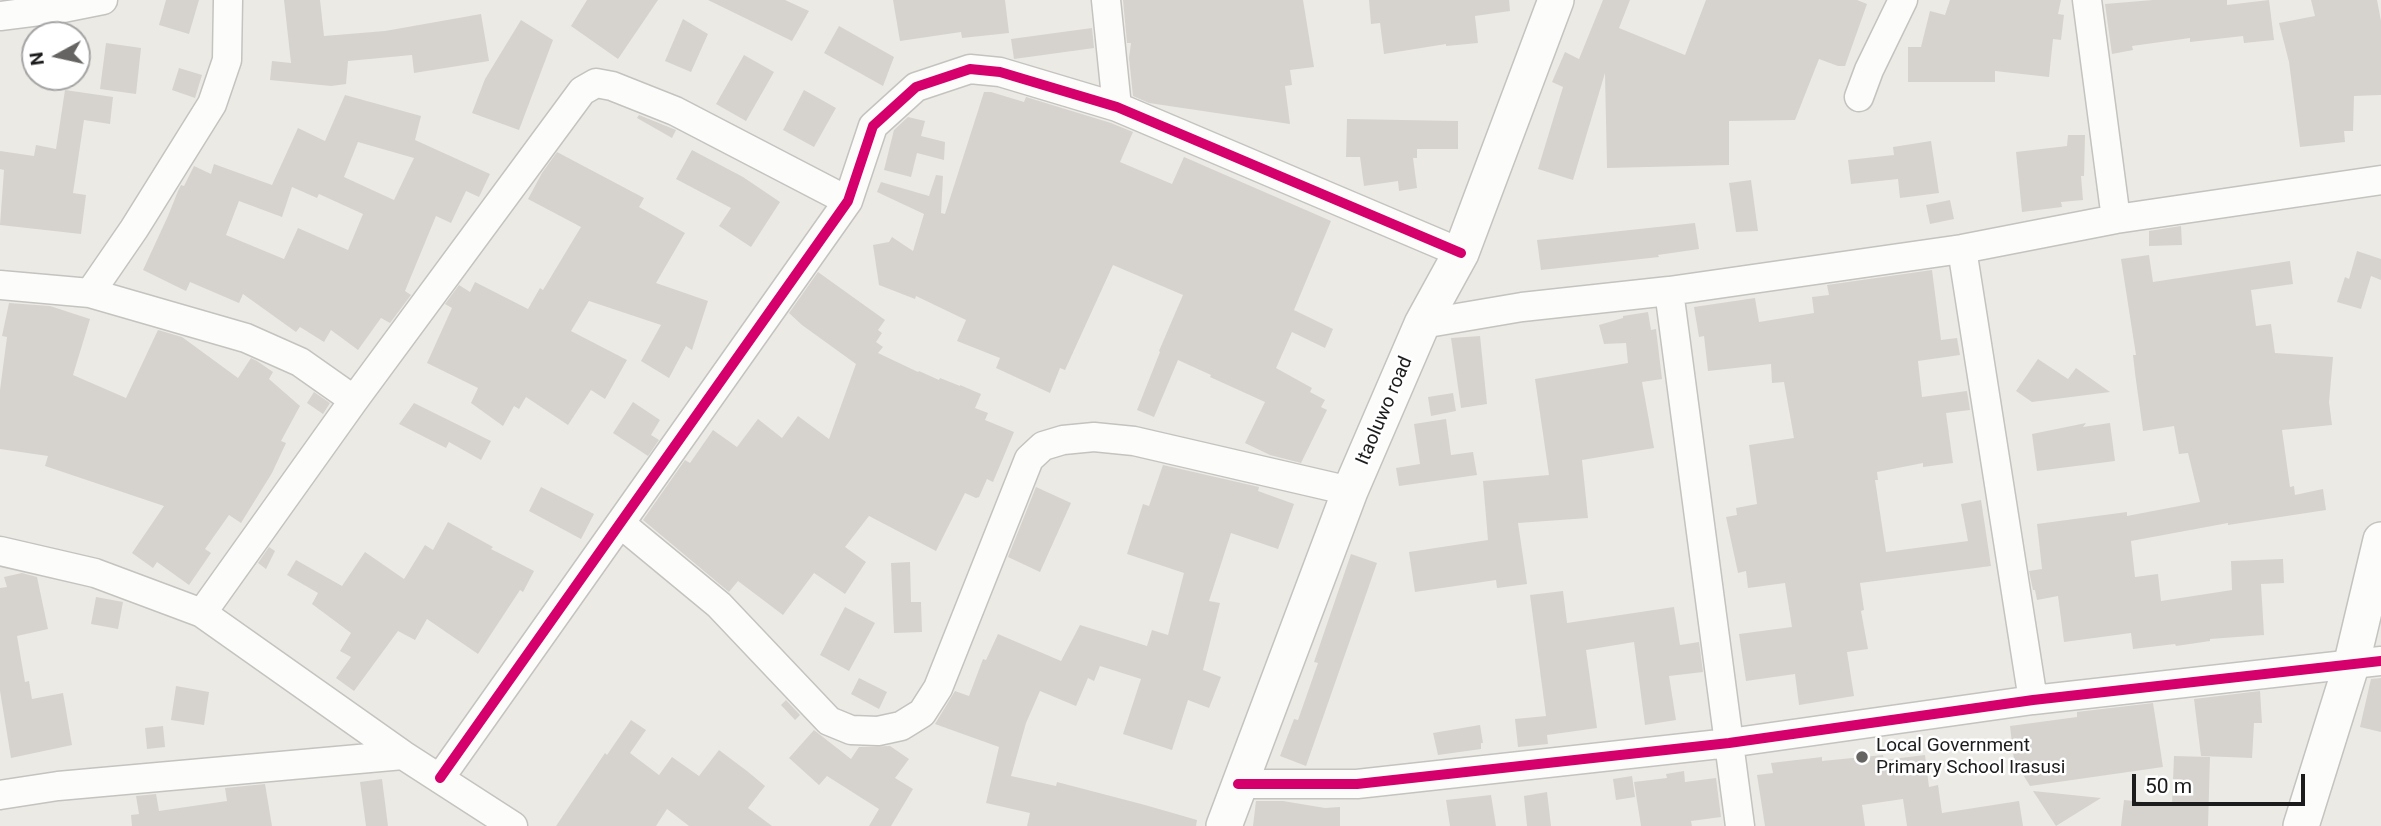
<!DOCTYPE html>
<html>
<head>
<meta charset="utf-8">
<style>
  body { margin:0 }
  #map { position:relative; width:2381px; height:826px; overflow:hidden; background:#eceae4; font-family:Roboto,sans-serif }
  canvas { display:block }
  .north { position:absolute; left:21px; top:21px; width:70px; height:70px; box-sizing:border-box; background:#fff; border:2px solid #a4a4a4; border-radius:50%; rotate:262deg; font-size:19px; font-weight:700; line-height:28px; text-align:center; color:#1c1c1c }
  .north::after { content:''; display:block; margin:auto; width:24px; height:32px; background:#656462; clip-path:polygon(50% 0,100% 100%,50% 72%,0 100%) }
  .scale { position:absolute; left:2132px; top:774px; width:173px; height:32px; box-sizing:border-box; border:4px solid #1c1c1c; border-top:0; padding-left:9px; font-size:21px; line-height:24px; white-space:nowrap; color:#1c1c1c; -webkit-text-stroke:5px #fff; paint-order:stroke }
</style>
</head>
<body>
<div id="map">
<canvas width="2381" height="826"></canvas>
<div class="north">N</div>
<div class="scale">50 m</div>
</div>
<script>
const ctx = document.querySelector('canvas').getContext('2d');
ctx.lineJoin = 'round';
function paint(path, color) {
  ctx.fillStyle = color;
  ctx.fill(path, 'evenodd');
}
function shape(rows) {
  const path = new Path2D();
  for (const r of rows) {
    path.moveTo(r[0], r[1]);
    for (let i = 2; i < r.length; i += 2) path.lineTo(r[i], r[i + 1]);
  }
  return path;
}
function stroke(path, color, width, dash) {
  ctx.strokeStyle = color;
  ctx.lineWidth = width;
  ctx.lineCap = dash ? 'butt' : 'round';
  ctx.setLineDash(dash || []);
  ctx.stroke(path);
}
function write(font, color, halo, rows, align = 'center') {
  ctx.font = font + ' Roboto,sans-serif';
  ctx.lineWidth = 5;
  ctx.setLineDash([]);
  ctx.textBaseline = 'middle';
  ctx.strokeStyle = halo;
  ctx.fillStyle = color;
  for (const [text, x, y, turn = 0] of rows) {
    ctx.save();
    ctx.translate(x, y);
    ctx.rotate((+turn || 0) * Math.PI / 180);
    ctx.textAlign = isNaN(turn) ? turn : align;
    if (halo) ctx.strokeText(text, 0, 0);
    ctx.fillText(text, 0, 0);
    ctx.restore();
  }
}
const building = shape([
  [166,0,199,0,189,34,159,25],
  [284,0,320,0,324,36,385,31,481,14,489,61,414,73,412,55,348,61,346,84,331,86,270,80,272,61,291,63],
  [587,0,658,0,618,59,571,26],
  [708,0,785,0,809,11,792,41],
  [893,0,1005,0,1009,33,962,38,961,32,900,41],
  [1123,0,1303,0,1314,67,1290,70,1292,85,1285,86,1290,124,1149,103,1133,96,1129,58,1131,43,1127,43],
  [1369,0,1509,0,1510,11,1475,16,1478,43,1446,46,1446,44,1384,54,1380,23,1371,24],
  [1603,0,1630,0,1619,28,1685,55,1706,0,1857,0,1867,4,1845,66,1838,66,1819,59,1795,120,1729,121,1729,165,1607,168,1605,73,1573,180,1538,169,1563,87,1552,82,1565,52,1579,59],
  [1950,0,2061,0,2058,14,2064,15,2061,40,2053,39,2049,77,1995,71,1995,82,1908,82,1908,47,1921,47,1930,11,1945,15],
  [2153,0,2227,0,2227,5,2269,0,2274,40,2244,43,2243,36,2190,42,2190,38,2132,46,2133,50,2112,54,2105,4],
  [2311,0,2377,0,2381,21,2381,95,2354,96,2353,131,2344,131,2345,142,2300,147,2289,62,2279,23,2315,16],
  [683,19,708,34,691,72,665,61],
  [521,20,553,40,519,130,472,113,485,79],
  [839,26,894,57,883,86,824,53],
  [1092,28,1094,48,1014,59,1011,39],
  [106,43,141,48,136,94,100,89],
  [744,55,774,72,746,121,716,104],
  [179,68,202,75,195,98,172,90],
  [65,90,113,97,110,124,84,120,73,193,86,195,81,234,0,225,4,170,0,169,0,151,34,156,36,145,56,149],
  [804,90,836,108,814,147,783,130],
  [984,92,991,92,1024,102,1026,97,1111,123,1133,132,1120,162,1172,184,1184,157,1331,221,1294,310,1333,329,1325,348,1292,332,1276,368,1312,388,1310,392,1325,400,1321,407,1327,410,1301,463,1270,455,1245,443,1265,402,1210,377,1211,375,1178,360,1154,417,1137,410,1160,352,1159,351,1183,295,1113,265,1065,370,1060,368,1050,393,996,368,1000,358,957,341,966,320,916,296,915,299,879,285,873,245,889,242,892,237,913,251,924,214,877,192,881,182,929,196,936,175,943,176,941,213,945,214],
  [345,95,421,116,415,140,490,174,479,197,466,191,451,223,436,216,405,291,411,295,390,323,381,318,358,350,331,330,324,342,300,327,296,332,243,294,239,303,190,282,186,291,143,270,168,216,178,191,181,185,184,186,194,166,211,174,214,164,272,185,298,128,325,141],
  [358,142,414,158,394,200,344,177],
  [292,187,317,198,319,194,363,214,348,250,298,228,284,259,226,235,239,201,282,217],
  [639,115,676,130,672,138,637,118],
  [908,117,925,121,921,136,945,142,944,160,917,153,911,177,884,170,894,130],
  [1347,119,1458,121,1458,149,1417,149,1417,158,1413,158,1417,188,1399,191,1398,181,1364,186,1360,157,1346,157],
  [2068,135,2085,135,2084,176,2081,176,2083,200,2061,202,2062,207,2022,212,2016,152,2067,146],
  [1931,141,1939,193,1900,198,1898,179,1851,184,1848,160,1894,155,1893,147],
  [692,150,743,177,780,202,751,247,719,226,731,208,676,179],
  [557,152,644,198,639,207,685,233,656,283,708,301,692,350,686,346,669,378,641,361,661,325,589,301,571,331,627,360,605,399,591,390,568,425,526,397,519,409,514,406,503,426,471,403,478,388,427,363,452,308,445,304,459,285,470,292,475,282,528,309,540,288,543,290,581,227,528,199,542,173],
  [1751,180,1758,231,1736,232,1729,183],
  [1950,200,1954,219,1930,224,1926,205],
  [1695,223,1699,249,1658,255,1659,257,1541,270,1537,240],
  [2181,226,2182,245,2149,246,2149,231],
  [2357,251,2381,259,2381,280,2371,276,2361,309,2337,302,2345,277,2349,279],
  [2149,255,2153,282,2290,261,2293,284,2251,290,2256,326,2271,324,2275,353,2333,357,2329,402,2332,425,2282,430,2290,487,2294,486,2295,495,2323,489,2326,510,2228,525,2228,523,2131,541,2135,577,2158,574,2161,601,2232,590,2231,561,2283,559,2284,583,2261,584,2264,635,2210,639,2210,641,2176,646,2175,644,2133,649,2131,633,2064,642,2058,596,2037,600,2035,590,2033,590,2029,571,2042,569,2037,524,2127,512,2127,516,2200,502,2188,453,2179,454,2174,426,2143,431,2135,373,2133,355,2136,355,2121,259],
  [1932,270,1941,340,1957,338,1960,355,1918,361,1922,397,1967,391,1970,410,1946,413,1953,463,1923,467,1923,463,1877,472,1878,480,1875,480,1886,552,1968,541,1961,504,1981,500,1991,566,1860,583,1864,610,1861,611,1868,649,1847,652,1854,696,1799,705,1795,674,1746,681,1739,634,1792,627,1785,583,1748,588,1746,571,1738,573,1726,517,1737,515,1736,508,1757,504,1749,445,1794,438,1784,382,1772,383,1771,364,1708,371,1704,336,1699,337,1694,307,1755,298,1759,322,1814,313,1812,297,1829,295,1827,285],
  [818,272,885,320,878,330,882,333,876,342,883,347,878,353,918,372,919,371,939,380,940,378,960,386,960,385,981,394,975,408,988,413,985,420,1014,432,993,482,987,479,979,497,976,498,965,493,936,551,869,516,845,547,866,562,845,594,814,573,783,615,738,581,729,592,643,520,685,460,690,463,713,430,737,447,758,419,782,438,798,416,829,439,856,364,802,325,789,313],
  [9,303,50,306,90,319,73,375,126,398,158,330,182,337,238,378,251,358,257,361,273,372,269,379,300,406,281,441,286,443,272,473,241,523,229,515,205,549,211,553,189,585,157,562,153,568,132,553,164,506,45,466,48,456,0,449,0,390,7,337,2,336],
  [1648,312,1651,330,1656,329,1662,379,1642,382,1654,448,1582,460,1588,518,1518,523,1527,584,1497,588,1496,580,1415,592,1409,552,1488,540,1483,481,1549,475,1535,379,1628,363,1626,343,1604,344,1599,325,1623,318,1623,316],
  [1480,336,1487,404,1461,408,1451,338],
  [2038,359,2068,379,2076,368,2110,392,2032,402,2016,391],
  [314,392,330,403,323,414,307,403],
  [1453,393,1456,411,1431,416,1428,397],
  [633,402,660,420,651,435,659,440,648,456,613,433],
  [414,403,491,441,481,460,449,442,446,448,399,424],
  [1446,419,1451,455,1473,452,1477,475,1399,486,1396,468,1420,464,1414,424],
  [2086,423,2083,427,2110,423,2115,461,2037,471,2032,434],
  [1163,465,1259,487,1258,491,1294,504,1278,549,1231,533,1209,601,1220,603,1203,670,1221,677,1209,708,1188,700,1172,750,1123,734,1141,679,1100,666,1094,681,1088,678,1076,706,1040,691,1026,723,1011,776,1056,786,1057,782,1145,805,1197,820,1196,826,1027,826,1030,813,986,803,999,747,935,724,955,691,969,696,983,659,986,660,998,634,1061,661,1080,625,1147,646,1152,630,1168,635,1184,573,1127,554,1143,504,1149,506],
  [541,487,594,514,581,539,529,511],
  [1036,487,1071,503,1040,572,1008,557],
  [448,522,493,547,491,549,534,571,523,592,520,590,478,654,427,619,415,640,398,631,354,691,336,678,351,657,340,651,351,633,312,604,318,593,287,575,296,560,342,586,365,552,404,579,425,545,433,550],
  [269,547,275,551,266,569,258,563],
  [1351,554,1377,563,1306,766,1280,756,1294,719,1298,720,1318,663,1314,662],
  [910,562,911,602,921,602,922,632,894,633,891,563],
  [22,573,37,577,48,629,17,636,25,682,29,681,32,699,63,693,72,745,11,758,0,691,0,588,7,587,4,577],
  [1563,591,1567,623,1674,607,1680,645,1699,642,1703,672,1669,676,1676,720,1645,725,1634,642,1586,650,1597,728,1547,735,1548,744,1518,747,1515,719,1546,716,1530,595],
  [96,597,123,602,118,629,91,624],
  [845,607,875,623,849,671,820,655],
  [859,678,887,692,879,709,851,694],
  [2381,678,2381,732,2360,727,2371,679],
  [176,686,209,692,204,725,171,720],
  [2260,691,2262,723,2254,723,2252,758,2201,756,2194,699],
  [786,700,800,715,795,720,781,705],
  [2153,703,2163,767,2030,786,2014,760,2010,726,2077,717,2077,712],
  [631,720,646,730,630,753,659,775,672,757,699,776,719,750,747,771,765,786,748,808,772,826,689,826,667,809,656,826,556,826,605,753,607,755],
  [1480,725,1483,743,1481,743,1481,749,1438,755,1433,733],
  [163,726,165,747,147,749,145,728],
  [814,730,851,759,859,747,890,746,909,759,895,778,913,789,891,826,869,826,879,809,827,776,819,785,789,758],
  [1883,755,1884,760,1925,755,1929,787,1938,785,1942,813,2019,801,2023,826,1907,826,1903,799,1862,805,1865,826,1765,826,1757,775,1773,773,1771,763,1822,757,1822,761],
  [2174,756,2210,757,2208,826,2121,826,2124,800,2172,805],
  [1684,771,1685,782,1716,778,1721,817,1691,821,1692,826,1641,826,1634,782,1667,778,1666,774],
  [1632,776,1635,797,1616,800,1613,779],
  [382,779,388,826,366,826,360,782],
  [265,784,272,826,132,826,131,815,139,814,136,796,156,794,159,811,227,801,225,788],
  [2033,791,2101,798,2056,826],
  [1547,792,1551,826,1527,826,1524,796],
  [1491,795,1496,826,1450,826,1446,800],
  [1256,801,1283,801,1325,808,1340,807,1340,826,1253,826]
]);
const minor = shape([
  [1106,0,1117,107],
  [2087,0,2116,219],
  [0,16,63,8,103,0],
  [1859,97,1869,70,1903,0],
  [1962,249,2033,700],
  [0,285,90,293,246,338,300,362,354,400],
  [1669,291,1740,826],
  [90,293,134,229,212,104,227,60,228,0],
  [1422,324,1522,307,1669,291,1962,249,2116,219,2381,180],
  [621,524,719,605,829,721,851,730,878,731,901,726,922,713,938,688,1029,459,1043,446,1063,440,1094,437,1134,441,1350,491],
  [0,551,95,573,202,613,403,755,513,826],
  [202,613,354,400,582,91,596,83,612,86,675,111,848,201],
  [440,778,848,201,873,126,916,87,970,69,1000,72,1117,107,1461,253],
  [1238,784,1357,784,1729,743,2033,700,2381,661],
  [0,795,58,786,403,755]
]);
const tertiary = shape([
  [1224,826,1350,491,1422,324,1461,253,1556,0],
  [2301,826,2351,666,2381,540]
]);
const cycleway = shape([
  [440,778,848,201,873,126,916,87,970,69,1000,72,1117,107,1461,253],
  [1238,784,1357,784,1729,743,2033,700,2381,661]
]);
const markers = [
  [1862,757,7,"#656462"]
];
const streetNames = [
  ["Itaoluwo road",1385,411,-67]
];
const poiNames = [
  ["Local Government",1876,746],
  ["Primary School Irasusi",1876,768]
];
paint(building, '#d6d3cf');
stroke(minor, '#c4c3c0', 31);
stroke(tertiary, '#c4c3c0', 38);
stroke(minor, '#fcfcfb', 28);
stroke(tertiary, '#fcfcfb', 35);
stroke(cycleway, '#d6006c', 10);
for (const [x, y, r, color] of markers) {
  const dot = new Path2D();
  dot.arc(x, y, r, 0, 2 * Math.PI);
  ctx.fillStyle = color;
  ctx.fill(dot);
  stroke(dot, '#fff', 2.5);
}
write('19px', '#1c1c1c', '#fff', streetNames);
write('19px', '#1c1c1c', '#fff', poiNames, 'left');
</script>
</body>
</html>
